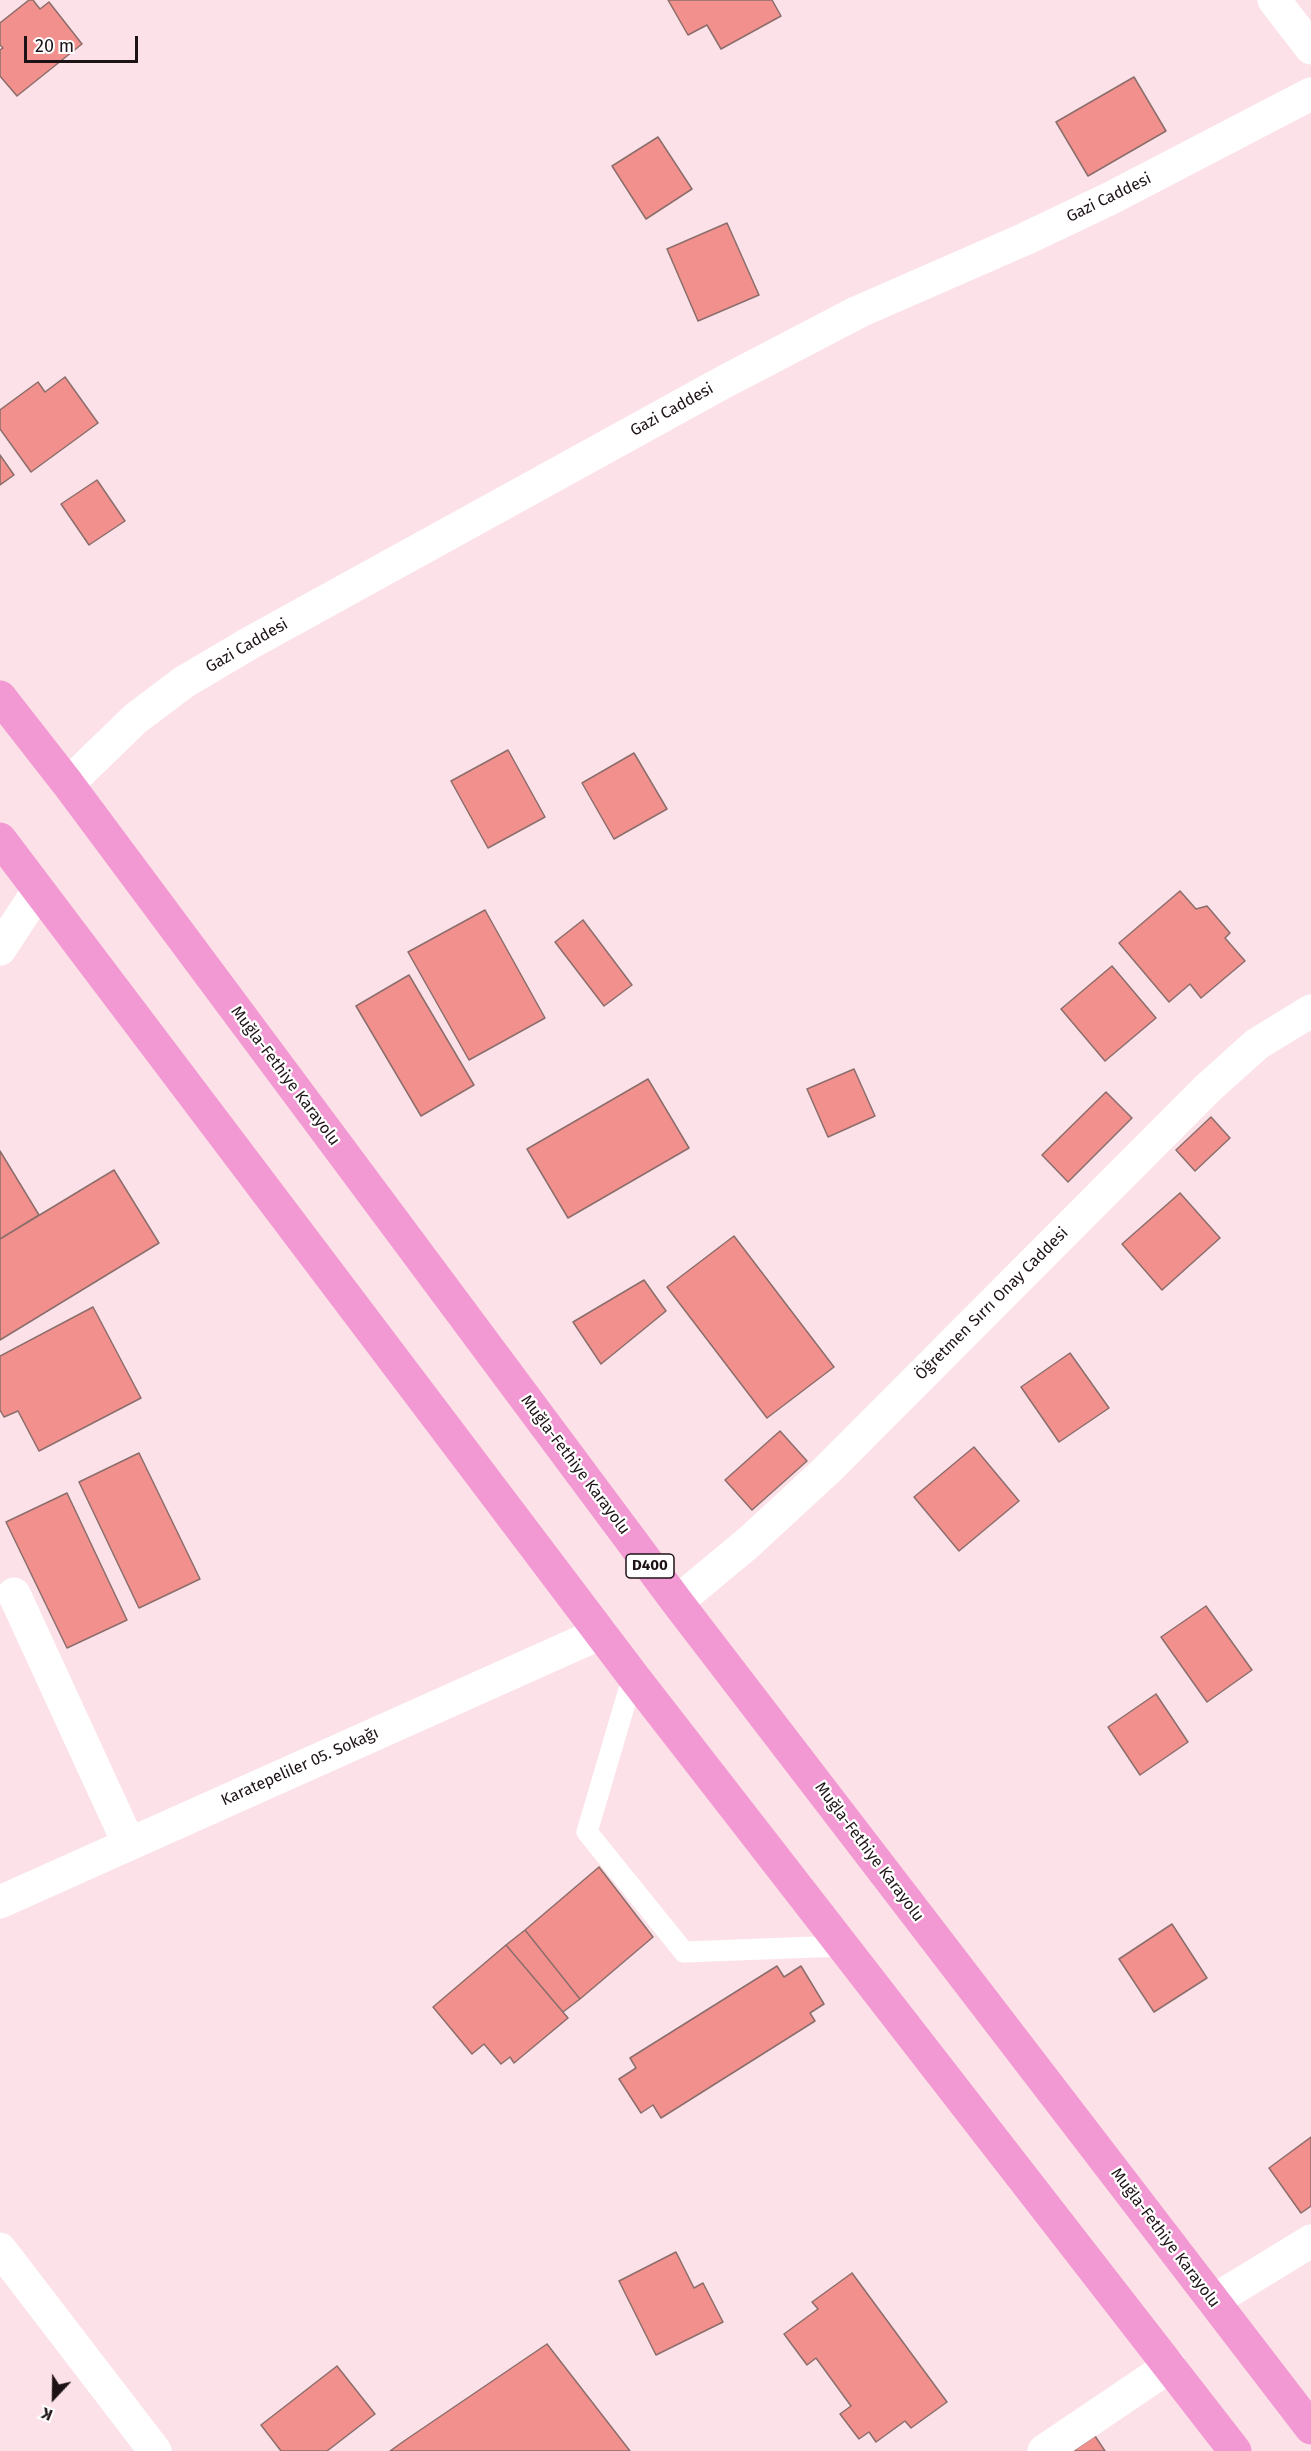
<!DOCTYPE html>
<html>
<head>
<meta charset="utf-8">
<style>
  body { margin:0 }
  #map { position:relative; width:1311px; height:2451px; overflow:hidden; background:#fce2e8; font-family:"Fira Sans",sans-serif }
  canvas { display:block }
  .north { position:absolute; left:24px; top:2367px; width:60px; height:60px; -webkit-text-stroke:4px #fff; paint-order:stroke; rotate:202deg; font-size:16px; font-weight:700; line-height:24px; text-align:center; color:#1d1215 }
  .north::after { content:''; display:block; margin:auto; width:21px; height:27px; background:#1d1215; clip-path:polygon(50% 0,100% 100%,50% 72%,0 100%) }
  .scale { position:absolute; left:24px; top:36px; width:114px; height:27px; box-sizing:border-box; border:3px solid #1d1215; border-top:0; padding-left:8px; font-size:18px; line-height:21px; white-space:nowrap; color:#1d1215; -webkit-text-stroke:4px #fff; paint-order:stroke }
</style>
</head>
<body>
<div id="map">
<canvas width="1311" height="2451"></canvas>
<div class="north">K</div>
<div class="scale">20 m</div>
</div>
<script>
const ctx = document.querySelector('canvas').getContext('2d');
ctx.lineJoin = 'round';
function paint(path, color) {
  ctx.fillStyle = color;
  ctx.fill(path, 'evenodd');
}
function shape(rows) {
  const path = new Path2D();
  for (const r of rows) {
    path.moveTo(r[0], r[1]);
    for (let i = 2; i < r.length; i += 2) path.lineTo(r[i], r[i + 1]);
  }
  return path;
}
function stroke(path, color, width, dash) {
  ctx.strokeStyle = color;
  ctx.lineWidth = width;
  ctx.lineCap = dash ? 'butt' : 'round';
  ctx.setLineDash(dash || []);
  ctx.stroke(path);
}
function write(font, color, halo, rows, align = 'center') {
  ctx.font = font + ' "Fira Sans",sans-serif';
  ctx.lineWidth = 4.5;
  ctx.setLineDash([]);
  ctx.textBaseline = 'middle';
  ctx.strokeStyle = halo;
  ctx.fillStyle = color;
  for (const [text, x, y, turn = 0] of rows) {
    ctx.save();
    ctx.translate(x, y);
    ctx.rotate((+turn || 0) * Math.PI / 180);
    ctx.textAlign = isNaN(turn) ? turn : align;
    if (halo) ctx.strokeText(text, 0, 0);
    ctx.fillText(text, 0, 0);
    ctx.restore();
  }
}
const building = shape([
  [29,0,33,0,40,9,49,2,82,44,17,96,0,76,0,50,3,48,0,45,0,23,29,0],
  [668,0,772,0,781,16,721,49,707,25,688,35,668,0],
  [1134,77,1166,131,1088,176,1056,122,1134,77],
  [658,137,692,189,646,219,612,166,658,137],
  [727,223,759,295,698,321,667,249,727,223],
  [65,377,98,423,31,472,0,429,0,410,38,382,45,392,65,377],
  [0,455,14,475,0,485,0,455],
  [97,480,125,521,89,545,61,504,97,480],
  [508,750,545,817,488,848,451,781,508,750],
  [634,753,667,809,614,839,582,783,634,753],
  [1180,891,1196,909,1207,906,1230,933,1225,938,1245,961,1201,998,1190,984,1169,1002,1119,943,1180,891],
  [485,910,545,1018,469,1060,408,952,485,910],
  [583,920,632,985,604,1006,555,942,583,920],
  [1112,966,1156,1018,1105,1061,1061,1009,1112,966],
  [409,975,474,1085,421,1116,356,1006,409,975],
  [854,1069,875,1116,828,1137,807,1089,854,1069],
  [648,1079,689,1148,568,1218,527,1149,648,1079],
  [1106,1092,1132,1118,1068,1182,1042,1155,1106,1092],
  [1211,1117,1230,1138,1195,1171,1176,1150,1211,1117],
  [0,1151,39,1215,0,1239,0,1151],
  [114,1170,159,1243,0,1340,0,1239,114,1170],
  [1180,1193,1220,1238,1162,1290,1122,1244,1180,1193],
  [734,1236,834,1367,767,1418,667,1287,734,1236],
  [644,1280,666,1311,601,1364,573,1322,644,1280],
  [93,1307,141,1398,39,1451,18,1411,4,1417,0,1410,0,1356,93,1307],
  [1070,1353,1109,1408,1059,1442,1021,1387,1070,1353],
  [780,1431,807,1461,752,1510,725,1480,780,1431],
  [974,1447,1019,1501,959,1551,914,1497,974,1447],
  [139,1453,200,1579,139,1608,79,1482,139,1453],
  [67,1493,127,1620,67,1648,6,1522,67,1493],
  [1206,1606,1252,1670,1207,1702,1161,1637,1206,1606],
  [1156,1694,1188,1742,1140,1775,1108,1727,1156,1694],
  [599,1867,653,1937,580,1999,525,1930,599,1867],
  [1172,1924,1207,1978,1154,2012,1119,1959,1172,1924],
  [525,1930,580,1999,563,2012,506,1945,525,1930],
  [506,1945,568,2018,514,2063,510,2057,501,2064,484,2044,472,2054,433,2007,506,1945],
  [777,1966,784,1977,801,1966,824,2004,810,2013,815,2021,661,2118,653,2105,641,2113,619,2079,636,2068,630,2058,777,1966],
  [1311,2137,1311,2206,1301,2213,1269,2168,1311,2137],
  [676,2252,694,2288,703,2283,723,2322,656,2355,619,2281,676,2252],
  [852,2273,947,2402,911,2428,905,2421,876,2442,869,2432,859,2439,840,2414,851,2406,816,2358,807,2365,784,2334,818,2309,812,2302,852,2273],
  [547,2344,630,2451,390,2451,404,2441,547,2344],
  [337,2366,375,2414,327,2451,281,2451,261,2425,337,2366],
  [1095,2436,1105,2451,1073,2451,1095,2436]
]);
const lane = shape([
  [633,1676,587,1832,684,1952,842,1946]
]);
const street = shape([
  [14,1594,129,1844],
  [0,1902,601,1633],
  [0,2249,155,2451],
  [1213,2301,1311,2241],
  [1044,2451,1170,2366]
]);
const secondary = shape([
  [1274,0,1311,48],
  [68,784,135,719,184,682,250,643,722,383,858,312,1025,239,1111,198,1311,94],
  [0,949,38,891],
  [677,1602,748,1543,826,1471,1208,1088,1257,1044,1311,1011]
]);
const highway = shape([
  [0,697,68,784,677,1602,1311,2428],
  [0,839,633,1676,1235,2451]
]);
const shields = [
  [650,1566,48]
];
const shieldNames = [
  ["D400",650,1566]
];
const streetNames = [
  ["Gazi Caddesi",1109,198,-26],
  ["Gazi Caddesi",672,410,-29],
  ["Gazi Caddesi",247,646,-30],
  ["Muğla-Fethiye Karayolu",285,1076,53],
  ["Öğretmen Sırrı Onay Caddesi",992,1304,-45],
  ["Muğla-Fethiye Karayolu",575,1465,53],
  ["Karatepeliler 05. Sokağı",300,1767,-24],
  ["Muğla-Fethiye Karayolu",869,1852,53],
  ["Muğla-Fethiye Karayolu",1165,2238,53]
];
paint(building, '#f2908d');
stroke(building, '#8b6e6c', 1.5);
stroke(lane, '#fff', 21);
stroke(street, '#fff', 33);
stroke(secondary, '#fff', 33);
stroke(highway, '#f298d2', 33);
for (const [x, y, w] of shields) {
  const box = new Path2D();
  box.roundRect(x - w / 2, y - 12, w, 24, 4.5);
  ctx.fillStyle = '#fff';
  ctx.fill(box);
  stroke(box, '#1d1215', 1.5);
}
write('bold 15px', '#1d1215', null, shieldNames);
write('16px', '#1d1215', '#fff', streetNames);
</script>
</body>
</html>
